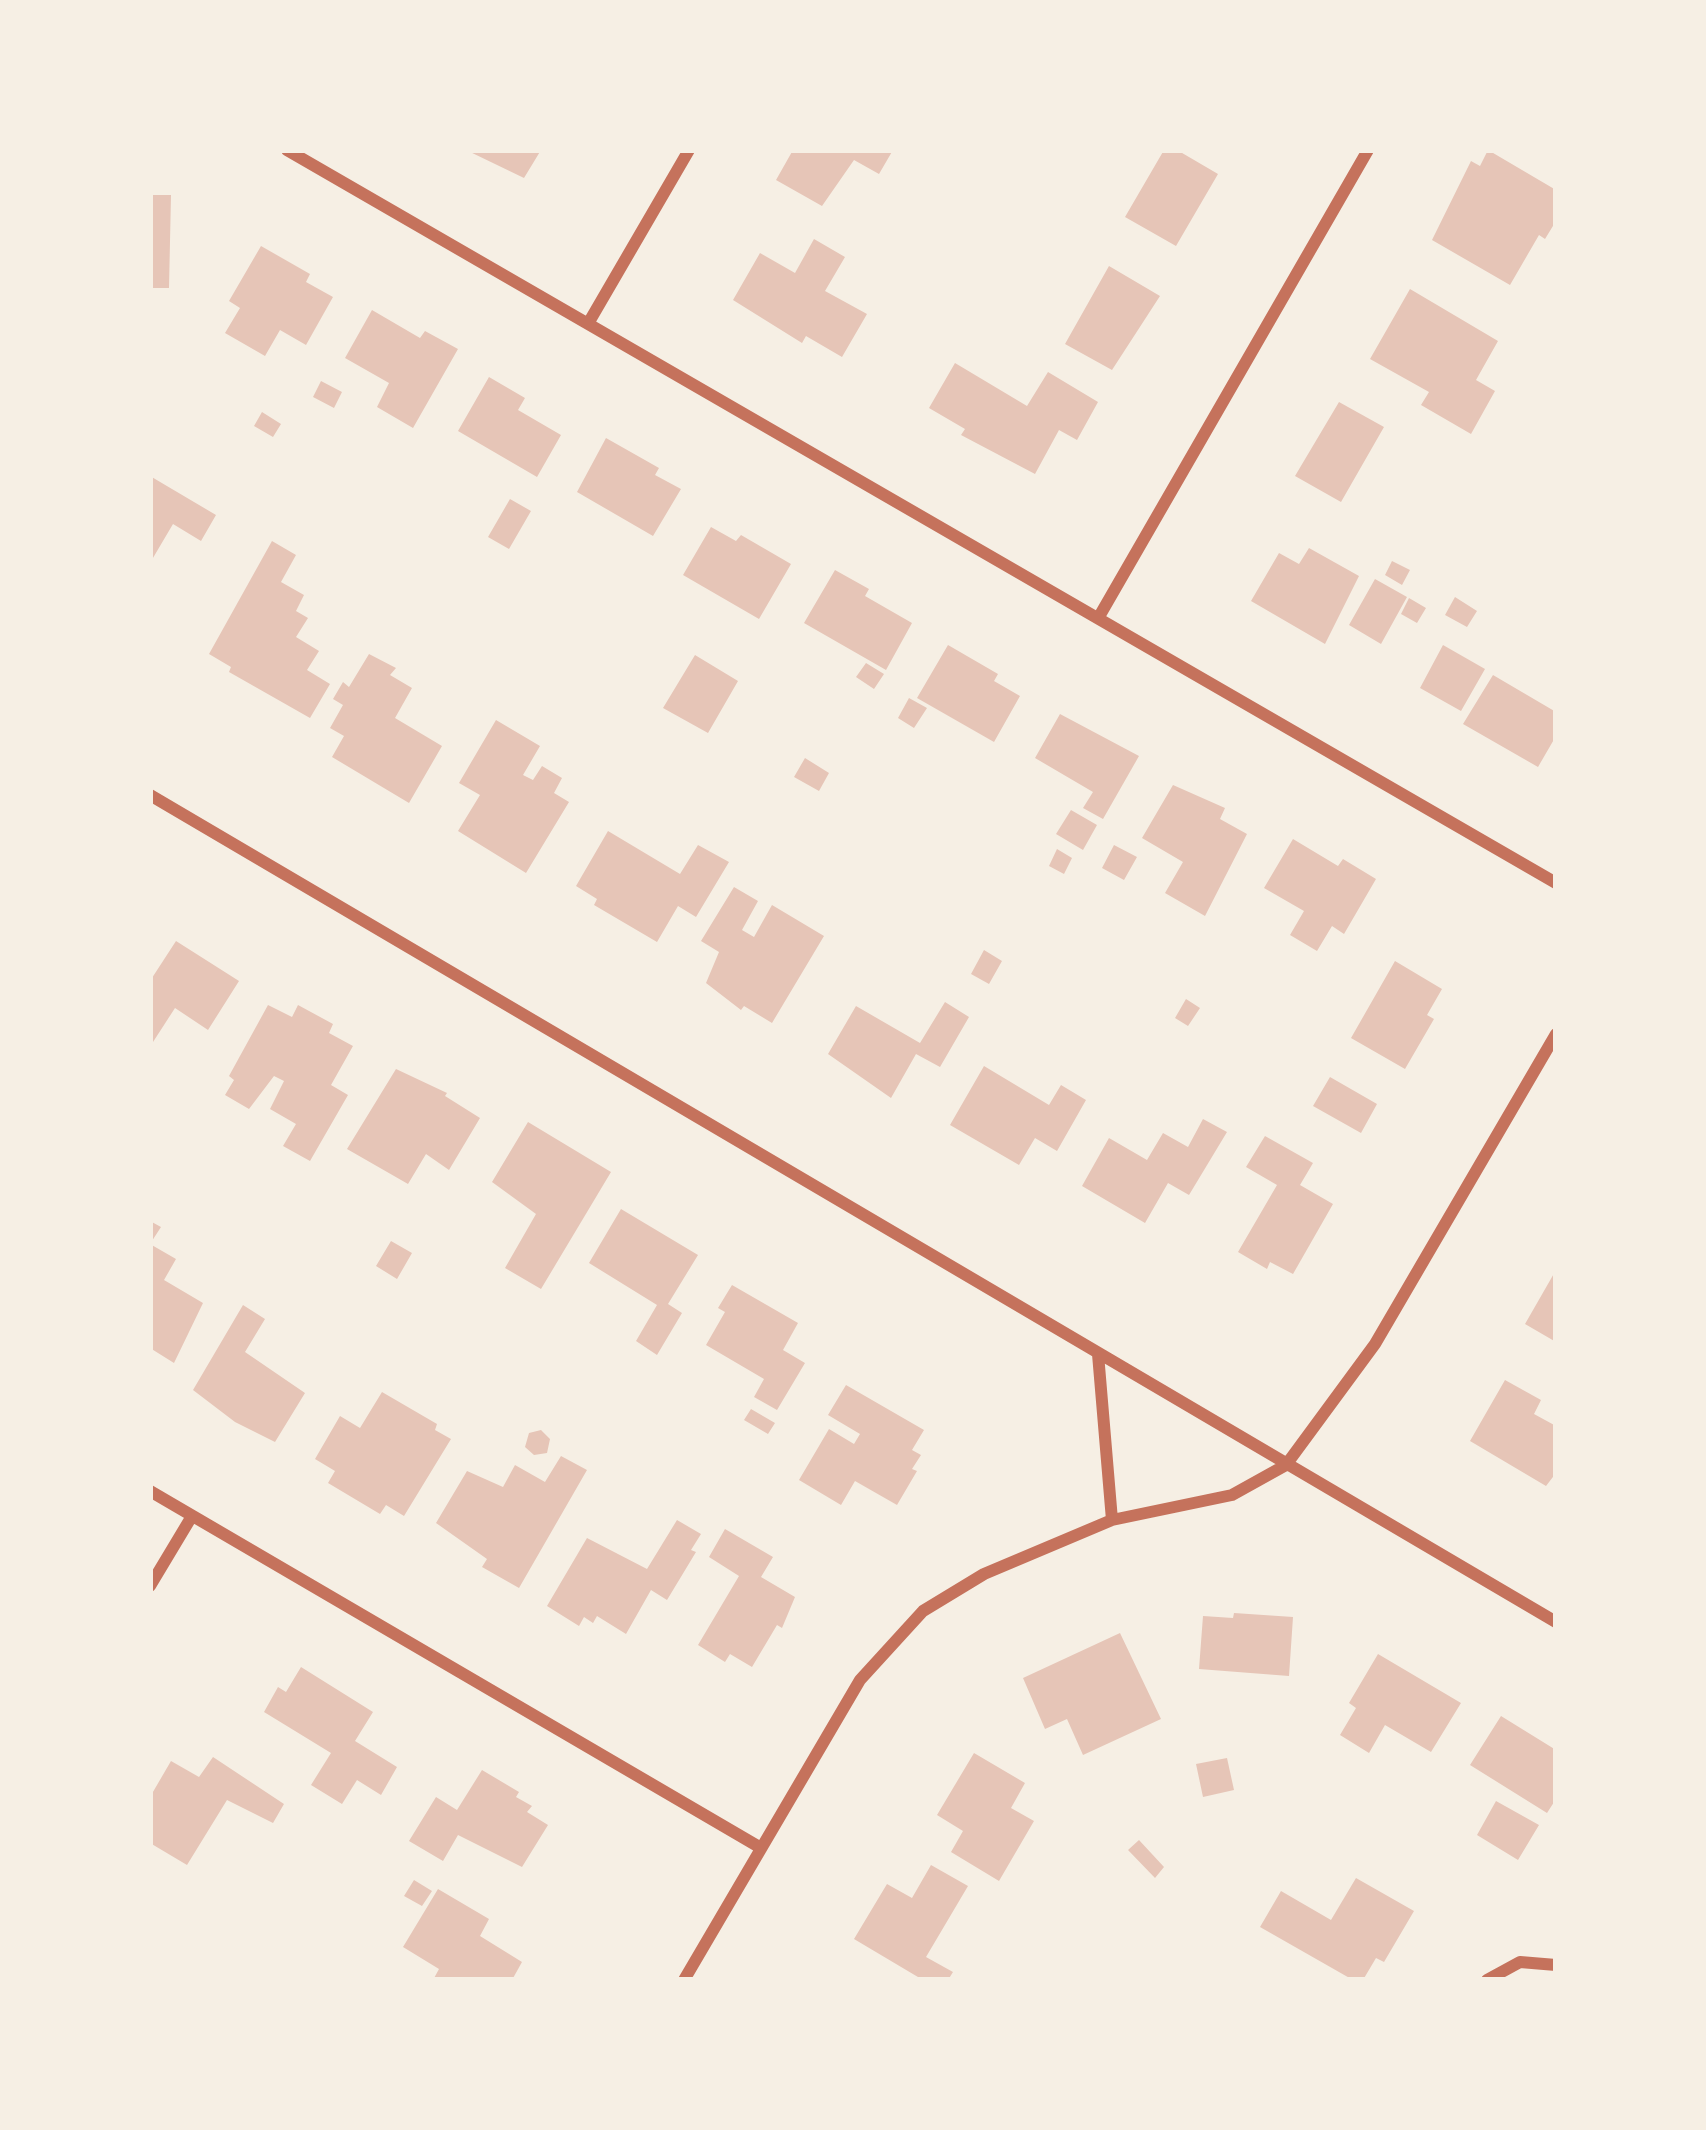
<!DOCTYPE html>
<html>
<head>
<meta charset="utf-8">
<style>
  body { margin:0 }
  #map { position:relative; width:1706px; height:2130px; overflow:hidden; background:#f6efe4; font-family:"IBM Plex Sans",sans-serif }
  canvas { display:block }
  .frame { position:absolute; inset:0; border:153px solid #f6efe4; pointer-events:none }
</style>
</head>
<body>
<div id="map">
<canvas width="1706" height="2130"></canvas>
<div class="frame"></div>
</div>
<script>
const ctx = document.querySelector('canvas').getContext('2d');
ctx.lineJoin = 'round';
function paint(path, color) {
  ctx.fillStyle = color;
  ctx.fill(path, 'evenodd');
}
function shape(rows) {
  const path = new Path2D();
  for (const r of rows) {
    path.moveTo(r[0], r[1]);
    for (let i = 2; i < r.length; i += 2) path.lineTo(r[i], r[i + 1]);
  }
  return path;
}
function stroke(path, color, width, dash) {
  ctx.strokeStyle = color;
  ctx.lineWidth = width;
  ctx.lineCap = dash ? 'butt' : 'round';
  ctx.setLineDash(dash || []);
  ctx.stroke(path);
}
const building = shape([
  [466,150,541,150,524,178],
  [793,150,893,150,879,174,854,160,822,206,776,180],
  [1164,150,1177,150,1218,174,1176,246,1125,217],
  [1488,150,1556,190,1556,221,1545,239,1539,235,1510,285,1432,240,1471,161,1480,166],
  [150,195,171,195,169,288,150,288],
  [814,239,845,257,825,291,867,314,842,357,806,336,802,343,733,300,760,253,795,273],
  [261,246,310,274,306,282,333,297,306,345,280,330,265,356,225,333,240,308,229,301],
  [1109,266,1160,296,1112,370,1065,344],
  [1410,289,1498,341,1476,380,1495,391,1471,434,1421,405,1429,392,1370,359],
  [372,310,420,338,425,331,458,349,413,428,377,407,389,383,345,358],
  [955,363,1027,406,1048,372,1098,402,1077,440,1059,430,1035,474,961,435,965,429,929,408],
  [489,377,525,398,518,410,561,435,537,477,458,431],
  [321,381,342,392,334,408,313,397],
  [1339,402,1384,427,1341,502,1295,476],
  [262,412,281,424,273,437,254,426],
  [606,438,659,468,655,475,681,489,653,536,577,492],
  [150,476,216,515,201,541,173,524,150,563],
  [510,499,531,511,509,549,488,537],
  [711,527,736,541,741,535,791,564,759,619,683,575],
  [272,541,296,555,281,582,304,595,296,611,308,618,296,637,319,651,307,670,330,684,310,718,229,672,231,667,209,654],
  [1309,548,1359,576,1325,644,1251,601,1279,553,1299,564],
  [1392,561,1410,570,1402,585,1385,575],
  [835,570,869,589,865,596,912,623,886,670,804,623],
  [1375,579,1407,597,1381,644,1349,625],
  [1455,597,1477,611,1467,627,1445,615],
  [1409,598,1426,608,1417,623,1401,614],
  [948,645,998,674,994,681,1020,696,994,742,917,698],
  [1443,645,1485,669,1461,711,1420,688],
  [369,654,396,668,390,675,412,688,395,718,442,746,409,803,332,757,344,736,330,728,343,705,333,699,343,682,349,687],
  [695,655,738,681,708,733,663,708],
  [866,663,884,674,874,689,856,677],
  [1493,675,1556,712,1556,736,1538,767,1463,724],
  [909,698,927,708,914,728,898,718],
  [1060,714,1139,756,1103,819,1083,808,1093,792,1035,758],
  [496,720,540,746,523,775,533,780,542,766,562,778,554,793,569,802,526,873,458,831,480,795,459,783],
  [805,758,829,773,819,791,794,777],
  [1173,785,1225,808,1220,819,1247,834,1205,916,1165,893,1183,862,1142,838],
  [1071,810,1097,825,1083,850,1056,834],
  [608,831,680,874,698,845,729,862,696,917,678,906,657,942,594,905,597,899,576,886],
  [1293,839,1338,866,1343,859,1376,879,1344,934,1332,926,1317,951,1290,935,1304,911,1264,888],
  [1114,845,1137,857,1124,880,1102,868],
  [1057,849,1072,858,1064,874,1049,866],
  [734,887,758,901,742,930,754,937,772,905,824,936,772,1023,744,1006,741,1010,706,983,719,952,701,941],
  [176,941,239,981,208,1030,175,1008,153,1042,150,981],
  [984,950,1002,961,989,984,971,974],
  [1395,961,1442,989,1427,1015,1434,1019,1405,1069,1351,1038],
  [1186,999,1200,1008,1188,1026,1175,1018],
  [945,1002,969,1017,940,1067,916,1054,891,1098,828,1054,856,1006,920,1043],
  [268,1005,292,1017,298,1005,333,1024,329,1033,353,1046,331,1085,348,1095,310,1161,283,1146,296,1124,270,1109,284,1081,274,1076,249,1109,225,1095,234,1080,229,1076],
  [984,1066,1049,1105,1061,1085,1086,1100,1057,1151,1035,1138,1019,1165,950,1125],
  [396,1069,447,1093,445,1096,480,1118,449,1170,426,1154,408,1184,347,1149],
  [1330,1077,1377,1104,1361,1133,1313,1106],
  [1203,1119,1227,1132,1189,1195,1168,1183,1145,1223,1082,1186,1109,1138,1147,1160,1163,1133,1188,1147],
  [528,1122,611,1172,541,1289,505,1268,536,1214,492,1182],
  [1265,1136,1313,1163,1300,1185,1333,1204,1293,1274,1270,1262,1267,1269,1238,1252,1277,1185,1246,1167],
  [621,1209,698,1255,668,1304,682,1313,657,1355,636,1341,657,1305,589,1263],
  [150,1221,161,1227,150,1244,176,1259,164,1280,203,1303,174,1363,150,1348],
  [391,1241,412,1253,397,1279,376,1266],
  [1556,1270,1556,1342,1525,1324],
  [732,1285,798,1323,783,1350,805,1363,777,1410,754,1397,764,1379,706,1345,725,1312,718,1308],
  [243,1305,265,1319,245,1352,305,1393,275,1442,235,1422,193,1390],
  [1505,1380,1541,1400,1534,1414,1556,1426,1556,1473,1546,1486,1470,1441],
  [846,1385,924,1430,912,1450,921,1455,912,1469,917,1471,897,1505,855,1481,841,1505,799,1480,829,1429,854,1444,860,1434,828,1415],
  [382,1392,437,1424,435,1430,451,1439,404,1516,386,1505,380,1514,328,1483,335,1471,315,1459,340,1416,360,1428],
  [751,1409,775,1423,768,1434,744,1420],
  [541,1430,550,1439,547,1453,534,1455,525,1447,529,1433],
  [561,1456,587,1470,519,1588,482,1567,487,1559,436,1523,467,1471,503,1487,515,1465,545,1482],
  [677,1520,701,1534,691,1550,696,1552,667,1600,651,1590,626,1634,597,1616,593,1623,584,1617,579,1626,547,1606,587,1538,647,1569],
  [725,1529,773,1557,761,1577,795,1597,782,1628,777,1625,752,1667,730,1654,725,1662,698,1645,739,1576,709,1557],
  [1234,1613,1293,1617,1289,1676,1199,1669,1203,1616,1233,1618],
  [1120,1633,1161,1719,1083,1755,1067,1719,1045,1729,1023,1678],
  [1378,1654,1461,1703,1431,1752,1385,1725,1369,1753,1340,1735,1356,1708,1349,1703],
  [301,1667,373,1712,355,1741,397,1767,381,1795,357,1780,342,1804,311,1785,331,1753,264,1712,278,1687,286,1692],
  [1501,1716,1556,1750,1556,1799,1547,1813,1470,1765],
  [974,1753,1025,1783,1011,1808,1034,1821,999,1881,951,1852,963,1831,937,1815],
  [213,1757,284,1804,273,1823,227,1800,187,1865,150,1843,150,1797,171,1761,199,1777],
  [1227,1758,1234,1790,1203,1797,1196,1764],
  [482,1770,519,1792,516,1797,532,1806,527,1812,548,1825,522,1867,458,1835,443,1861,409,1841,436,1797,457,1810],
  [1496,1801,1539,1825,1518,1860,1477,1835],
  [1139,1840,1164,1867,1155,1878,1128,1850],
  [931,1865,968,1886,926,1957,953,1972,948,1980,923,1980,854,1939,887,1884,912,1898],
  [1356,1878,1414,1911,1384,1962,1376,1958,1363,1980,1353,1980,1260,1927,1281,1891,1331,1920],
  [414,1880,432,1891,422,1906,404,1896],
  [438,1889,489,1919,480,1936,522,1962,512,1980,433,1980,439,1969,403,1947]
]);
const minor = shape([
  [287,150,1556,883],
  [589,322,689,150],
  [1100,615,1368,150],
  [150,795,1556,1622],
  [1098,1354,1112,1520],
  [150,1491,761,1848],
  [150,1586,192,1516],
  [684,1980,860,1680,923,1611,984,1574,1112,1520,1232,1495,1286,1465,1375,1344,1556,1034],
  [1487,1980,1520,1962,1556,1965]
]);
paint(building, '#e6c5b7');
stroke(minor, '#c5725c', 12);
</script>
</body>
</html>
